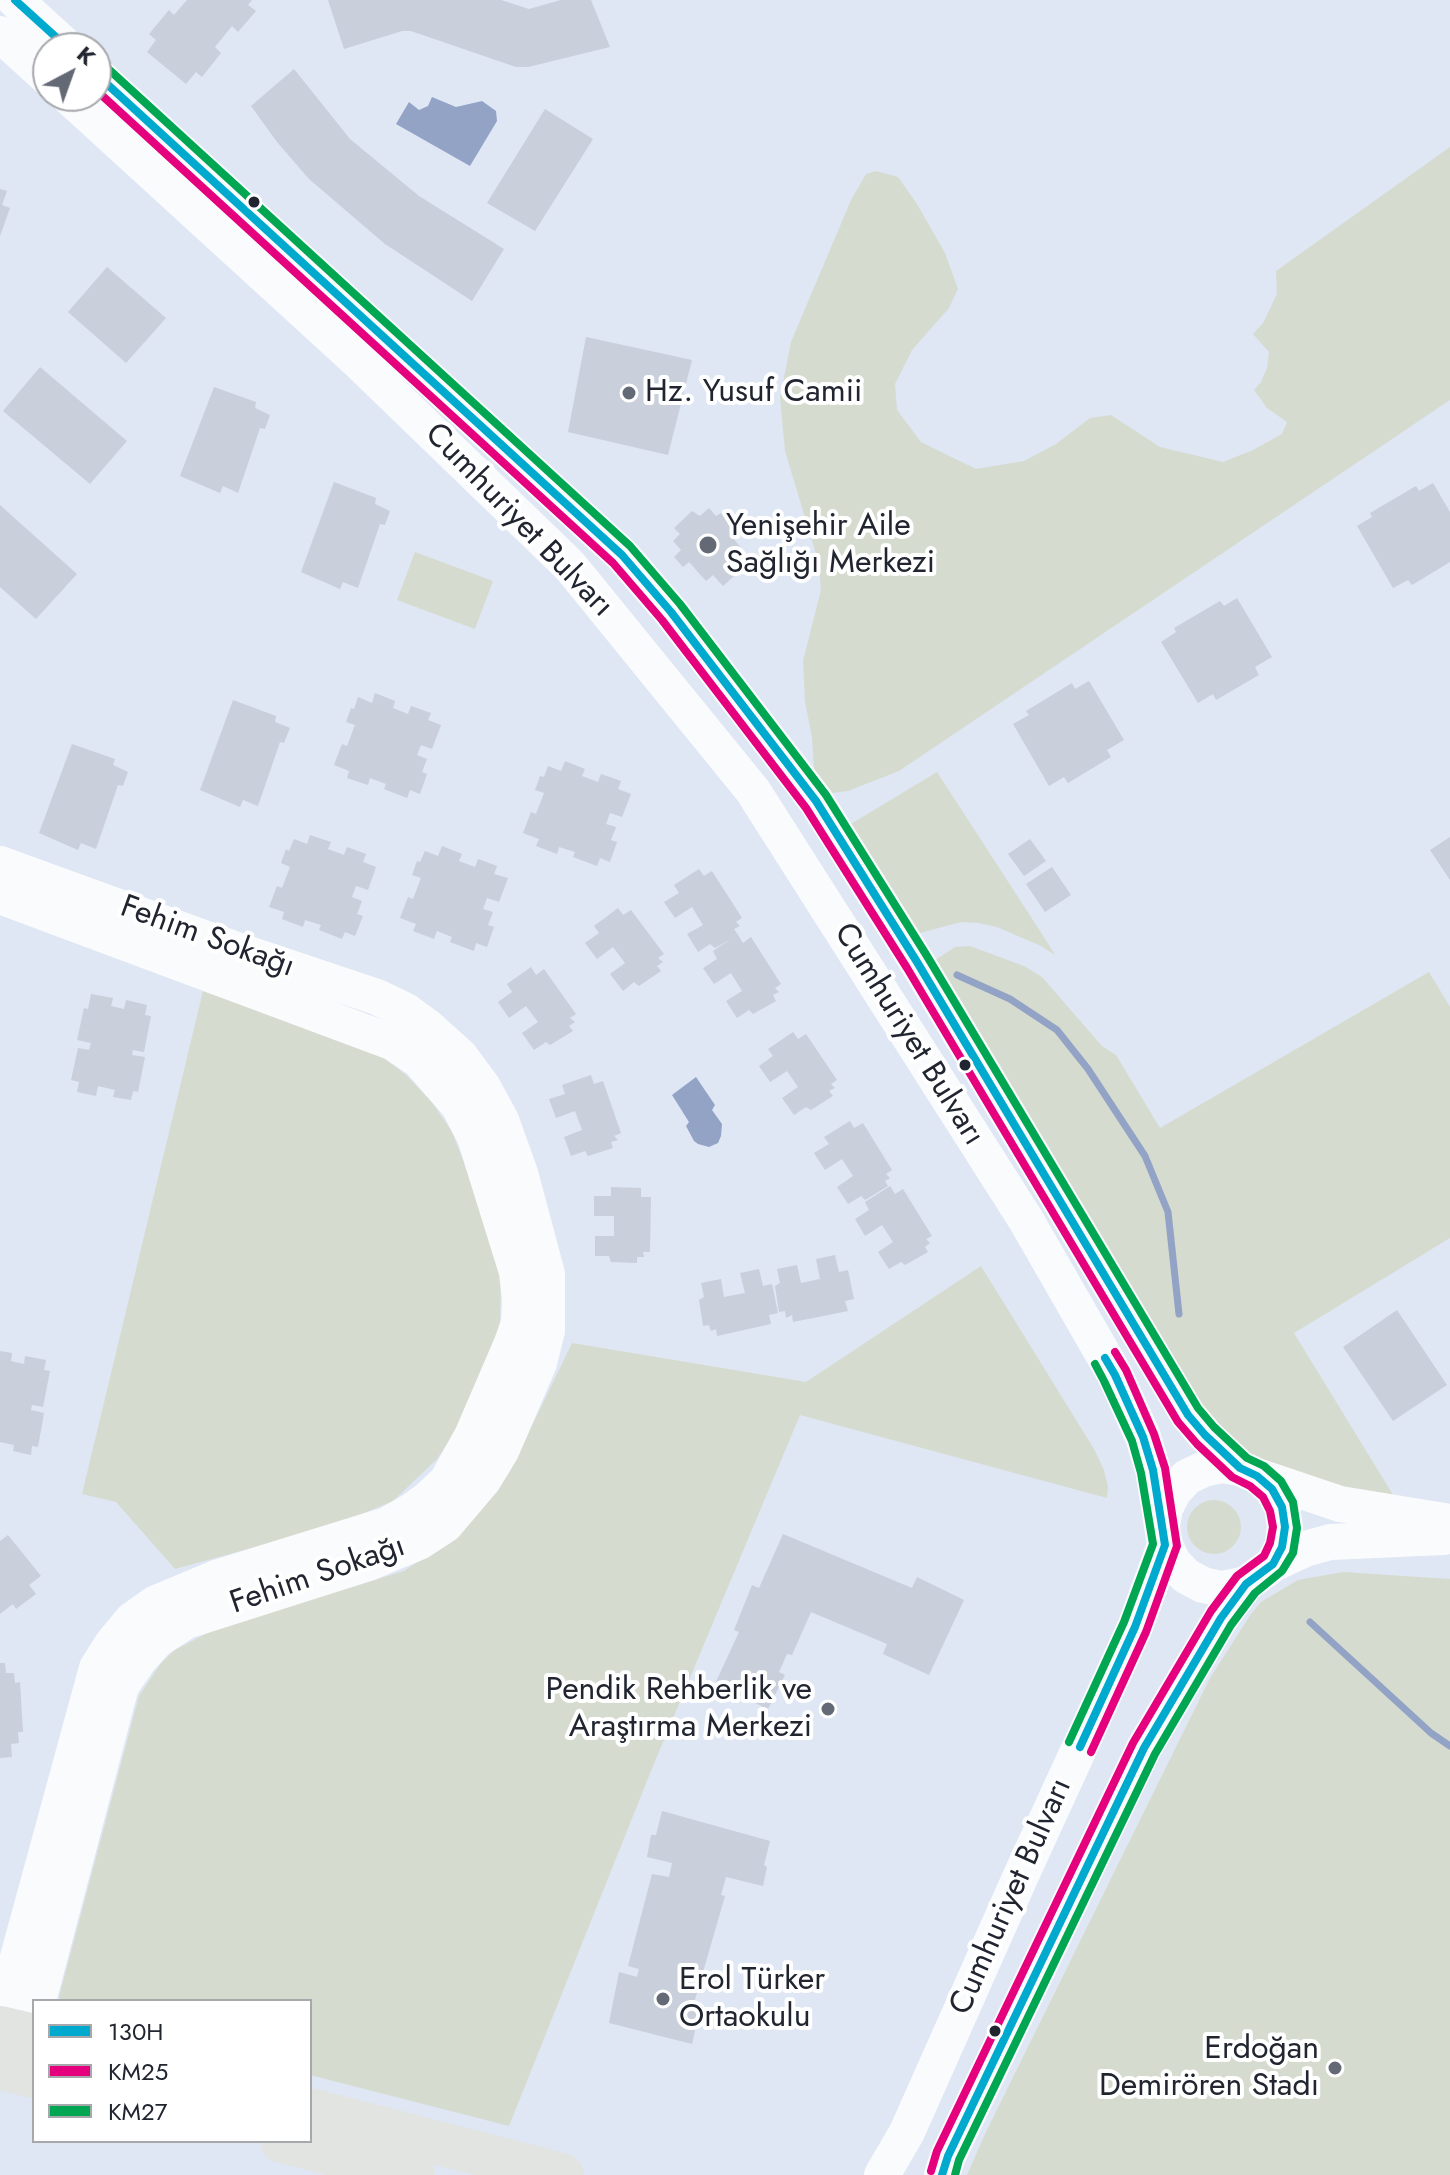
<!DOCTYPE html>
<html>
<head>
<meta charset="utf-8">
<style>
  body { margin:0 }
  #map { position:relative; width:1450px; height:2175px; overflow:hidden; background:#dfe6f4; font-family:Jost,sans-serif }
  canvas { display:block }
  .legend { position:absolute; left:32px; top:1999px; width:280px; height:144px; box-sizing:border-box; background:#fff; border:2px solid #a6a8ac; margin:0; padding:10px 14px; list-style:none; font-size:24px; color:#202530 }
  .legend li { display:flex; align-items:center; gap:16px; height:40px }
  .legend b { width:40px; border:2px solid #a6a8ac }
  .north { position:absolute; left:32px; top:32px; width:80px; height:80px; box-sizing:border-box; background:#fff; border:2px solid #a6a8ac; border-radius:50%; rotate:41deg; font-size:22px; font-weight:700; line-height:32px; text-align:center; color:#202530 }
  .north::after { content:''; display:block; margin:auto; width:28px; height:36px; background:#636975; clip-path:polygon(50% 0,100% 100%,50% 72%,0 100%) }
</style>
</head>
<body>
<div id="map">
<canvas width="1450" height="2175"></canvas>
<ul class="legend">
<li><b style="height:10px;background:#00a9ce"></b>130H</li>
<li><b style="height:10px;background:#e5007d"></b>KM25</li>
<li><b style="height:10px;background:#00a651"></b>KM27</li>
</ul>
<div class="north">K</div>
</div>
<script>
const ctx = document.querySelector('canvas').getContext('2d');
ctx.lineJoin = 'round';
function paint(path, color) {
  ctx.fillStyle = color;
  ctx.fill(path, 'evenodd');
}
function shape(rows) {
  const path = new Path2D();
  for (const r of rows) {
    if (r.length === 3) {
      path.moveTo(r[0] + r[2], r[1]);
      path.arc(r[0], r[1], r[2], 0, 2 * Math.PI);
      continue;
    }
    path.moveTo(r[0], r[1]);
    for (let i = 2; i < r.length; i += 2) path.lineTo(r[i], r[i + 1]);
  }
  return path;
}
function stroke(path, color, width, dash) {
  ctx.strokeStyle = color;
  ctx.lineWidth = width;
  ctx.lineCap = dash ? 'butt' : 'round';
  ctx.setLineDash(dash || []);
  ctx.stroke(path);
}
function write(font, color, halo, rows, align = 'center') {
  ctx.font = font + ' Jost,sans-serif';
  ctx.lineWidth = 8;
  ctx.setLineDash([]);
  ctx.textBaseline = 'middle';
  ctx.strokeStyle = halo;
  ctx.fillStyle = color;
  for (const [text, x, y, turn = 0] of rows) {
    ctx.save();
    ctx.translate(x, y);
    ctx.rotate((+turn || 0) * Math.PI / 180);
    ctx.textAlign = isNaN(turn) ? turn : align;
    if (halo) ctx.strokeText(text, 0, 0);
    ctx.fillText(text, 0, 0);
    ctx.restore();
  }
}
const green = shape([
  [1450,147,1450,400,899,771,848,791,824,794,814,769,812,737,805,702,803,661,821,590,819,564,785,451,780,398,791,342,851,200,866,174,876,171,898,177,917,204,945,253,958,289,949,308,912,350,895,384,897,410,921,442,976,469,1024,461,1056,444,1090,418,1111,415,1160,447,1223,462,1253,450,1282,434,1287,422,1267,408,1254,390,1261,382,1267,368,1269,352,1253,334,1263,323,1277,294,1276,271],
  [415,552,493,581,475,629,397,600],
  [937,772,1042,934,1055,955,1041,946,997,927,978,923,961,922,920,933,831,836],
  [970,946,1024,966,1042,977,1102,1046,1116,1055,1160,1128,1429,972,1450,1007,1450,1238,1294,1333,1398,1503,1280,1475,1202,1417,935,960,955,947],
  [203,991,355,1043,381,1056,406,1075,432,1102,452,1132,464,1162,501,1275,500,1324,492,1352,453,1436,436,1460,393,1501,352,1518,314,1531,175,1569,116,1502,82,1494],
  [981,1266,1094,1449,1104,1470,1108,1487,1107,1498,800,1415,653,1766,509,2126,310,2075,310,2001,60,2001,59,1997,139,1696,161,1663,175,1650,215,1629,404,1571,422,1559,514,1463,572,1343,806,1382],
  [1214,1527,27],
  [1343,1572,1450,1579,1450,2175,967,2175,985,2134,1210,1678,1251,1614,1261,1602,1298,1580]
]);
const water = shape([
  [432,97,456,107,482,101,496,111,497,121,470,166,396,124,409,102,419,110,428,106],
  [696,1077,715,1105,712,1110,722,1124,721,1136,718,1143,709,1147,698,1144,694,1141,686,1126,689,1122,672,1095]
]);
const stream = shape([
  [957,975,1010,999,1057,1030,1088,1069,1145,1156,1168,1212,1179,1314],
  [1310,1622,1431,1733,1450,1746]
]);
const building = shape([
  [187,0,252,0,248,5,256,11,238,32,232,26,215,47,221,53,202,77,196,72,186,84,147,52,156,40,149,34,169,10,174,15],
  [328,0,501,0,529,9,561,0,591,0,610,47,528,67,516,67,411,31,402,31,344,49],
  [294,69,350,139,419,196,504,249,472,301,385,244,309,179,277,142,251,106],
  [545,109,593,139,535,231,487,203],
  [0,189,7,191,2,205,10,208,0,236],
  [107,267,166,318,126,363,68,312],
  [586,337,692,360,668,455,568,432],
  [40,367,127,441,90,484,3,411],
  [214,387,256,402,255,408,270,415,265,429,260,428,238,493,223,486,220,493,180,476],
  [334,482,376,498,375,504,390,511,385,525,380,524,358,588,343,582,340,589,301,572],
  [1433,483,1450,512,1450,562,1412,585,1408,580,1393,588,1357,526,1372,517,1370,513,1416,486,1419,491],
  [0,505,77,574,36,619,0,587],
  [709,508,716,516,721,513,736,530,730,535,744,551,736,558,744,567,723,586,713,575,706,581,689,562,683,567,674,557,681,550,673,541,680,534,674,528,692,511,700,516],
  [1237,598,1272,657,1255,667,1259,675,1216,700,1213,694,1198,703,1161,642,1176,632,1174,628,1220,601,1224,606],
  [1089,681,1124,740,1107,750,1111,757,1068,783,1064,777,1049,786,1013,724,1029,715,1026,711,1072,683,1075,689],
  [375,693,395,701,393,708,408,714,411,706,431,713,428,720,441,725,432,749,421,745,417,755,427,759,422,772,427,774,420,794,410,790,407,798,384,789,386,784,370,778,368,785,347,778,349,771,334,765,342,744,347,746,355,725,346,722,351,708,354,709,358,697,372,703],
  [233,700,276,716,275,722,290,728,284,743,280,742,258,806,243,800,240,807,200,790],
  [72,744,115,759,113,765,128,772,123,786,118,785,96,849,81,843,78,850,39,833],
  [565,761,585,769,582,776,598,782,601,774,621,781,618,789,631,794,622,817,610,813,606,824,616,827,611,840,617,842,610,862,600,858,597,866,573,857,575,852,559,847,557,854,536,846,539,839,523,833,531,812,536,814,544,793,535,790,540,776,544,777,548,766,561,771],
  [310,835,331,842,328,849,344,855,347,847,366,854,363,862,376,867,368,890,356,886,352,897,362,901,357,914,363,916,355,936,345,932,342,939,319,930,321,925,305,920,303,927,282,919,284,912,269,907,277,886,282,888,290,867,281,863,286,849,289,851,294,839,307,844],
  [1450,837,1450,880,1430,850],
  [1030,839,1046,861,1024,876,1008,854],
  [442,846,462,854,459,861,475,867,478,859,497,866,494,874,508,878,499,902,487,898,483,909,493,912,488,925,494,927,487,947,476,943,474,951,450,942,452,937,437,931,434,939,413,931,416,924,400,918,408,897,413,899,421,878,412,875,417,861,420,862,425,851,438,856],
  [1052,867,1071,895,1045,912,1026,884],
  [699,869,704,876,712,871,742,918,736,922,740,926,734,929,738,935,743,943,751,937,781,984,775,988,779,992,773,995,776,1001,753,1014,749,1010,737,1018,726,1001,742,991,731,973,714,984,703,968,717,959,713,951,731,939,715,948,710,944,698,952,687,934,703,925,692,907,675,918,664,902,679,893,674,885],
  [618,908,623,915,631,910,664,954,658,958,663,962,657,966,661,971,639,986,634,982,623,991,610,974,625,963,613,947,597,959,585,943,599,933,594,926],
  [531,967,536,975,544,969,576,1014,570,1018,575,1022,569,1026,573,1031,550,1045,546,1042,534,1050,522,1033,538,1022,526,1006,509,1018,498,1002,512,992,507,984],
  [91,994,113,998,111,1006,124,1009,126,1000,147,1005,145,1015,151,1016,144,1052,133,1050,132,1055,145,1057,138,1092,133,1091,131,1100,113,1097,115,1090,98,1086,96,1096,77,1092,79,1082,71,1080,78,1048,89,1050,91,1043,77,1040,84,1008,88,1009],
  [793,1032,798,1039,806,1034,837,1080,831,1084,835,1088,829,1091,833,1096,811,1110,806,1107,794,1115,782,1098,798,1087,787,1071,770,1082,759,1066,773,1056,768,1049],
  [591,1075,594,1084,603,1081,621,1133,614,1136,618,1140,611,1142,613,1148,588,1156,585,1151,571,1156,564,1137,582,1130,575,1111,556,1118,549,1099,565,1094,562,1085],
  [850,1121,854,1128,863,1123,892,1170,886,1174,890,1178,885,1181,888,1186,865,1200,861,1196,848,1204,837,1187,853,1176,842,1159,825,1170,814,1153,829,1144,824,1137],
  [890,1186,895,1194,903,1189,932,1236,926,1239,930,1243,925,1247,928,1252,905,1265,901,1262,889,1269,878,1252,893,1242,882,1225,865,1236,855,1219,869,1210,865,1202],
  [611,1187,641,1188,641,1197,651,1197,650,1252,643,1252,644,1257,637,1257,637,1263,611,1262,609,1256,595,1256,595,1236,614,1236,614,1216,594,1216,594,1196,611,1196],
  [835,1255,839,1272,848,1270,854,1299,845,1301,848,1311,793,1322,792,1315,786,1318,785,1311,779,1312,775,1286,780,1283,777,1269,797,1265,801,1283,820,1279,816,1259],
  [759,1269,763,1286,772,1284,778,1313,769,1315,771,1324,717,1336,716,1329,711,1331,709,1325,703,1326,699,1300,704,1297,701,1283,721,1279,724,1297,745,1293,740,1273],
  [1397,1310,1447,1385,1393,1421,1343,1347],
  [0,1351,12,1353,11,1361,24,1364,25,1356,46,1360,44,1370,50,1371,43,1407,32,1405,31,1410,44,1413,38,1447,32,1446,31,1455,13,1451,14,1445,0,1442],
  [783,1534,912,1588,917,1577,964,1600,929,1675,883,1654,887,1644,811,1612,792,1655,787,1654,779,1672,785,1675,768,1709,715,1684,739,1632,734,1630,752,1585,759,1588],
  [8,1535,41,1576,29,1585,36,1594,16,1609,13,1604,0,1614,0,1541],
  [0,1663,5,1663,6,1673,14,1673,15,1683,20,1682,23,1732,18,1732,19,1743,11,1744,12,1757,0,1758],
  [662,1811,770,1841,764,1865,767,1867,763,1886,726,1877,721,1895,725,1896,694,2003,701,2005,692,2044,609,2023,619,1972,637,1977,639,1969,628,1966,652,1874,669,1877,672,1863,647,1857,651,1835,656,1835]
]);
const minor = shape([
  [15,0,68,48],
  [0,34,48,78],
  [96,74,622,555,671,612,816,801,917,962,1188,1415,1205,1435,1240,1468,1257,1476,1340,1504,1450,1522],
  [68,96,359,362,570,566,753,791,1026,1220,1115,1375,1143,1437,1153,1470,1165,1545,1135,1627,1023,1871,907,2132,882,2175],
  [0,864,234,949,377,997,406,1011,429,1028,460,1056,483,1087,501,1120,520,1173,547,1274,547,1331,539,1363,501,1451,484,1479,445,1525,419,1542,371,1562,186,1621,158,1639,139,1660,121,1686,38,2001],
  [0,896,394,1043,419,1060,459,1106,475,1137,517,1272,520,1300,519,1323,512,1343,472,1436,447,1481,428,1499,410,1512,387,1525,216,1578,156,1603,132,1620,112,1644,97,1668,0,2023],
  [1257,1476,1272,1489,1282,1507,1285,1527,1282,1547,1273,1564],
  [1162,1526,1165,1508,1174,1491,1187,1477,1204,1469,1222,1465,1240,1468],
  [1165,1545,1173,1562,1186,1576,1203,1585,1222,1589,1246,1584],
  [942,2175,948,2156,1144,1748,1221,1618,1246,1584,1273,1564,1305,1549,1330,1542,1444,1537]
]);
const major = shape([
  [0,2028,34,2036],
  [0,2068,34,2076],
  [310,2110,562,2175],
  [282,2141,413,2175]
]);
const bus1 = shape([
  [15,0,68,48],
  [96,74,622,555,671,612,816,801,917,962,1188,1415,1205,1435,1240,1468,1257,1476,1272,1489,1282,1507,1285,1527,1282,1547,1273,1564,1246,1584,1221,1618,1144,1748,948,2156,942,2175],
  [1080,1747,1135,1627,1165,1545,1153,1470,1143,1437,1115,1375,1105,1358]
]);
const bus2 = shape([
  [96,90,613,563,662,620,806,808,907,968,1178,1422,1197,1444,1232,1477,1250,1486,1263,1497,1270,1511,1273,1527,1270,1543,1264,1556,1237,1576,1211,1611,1133,1743,937,2151,931,2171],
  [1091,1752,1146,1632,1177,1546,1165,1468,1154,1434,1126,1370,1115,1352]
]);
const bus3 = shape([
  [104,65,630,546,680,604,826,795,927,956,1198,1408,1214,1427,1247,1458,1264,1466,1281,1481,1293,1502,1297,1528,1293,1553,1282,1571,1255,1593,1231,1625,1155,1754,959,2160,955,2175],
  [1069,1742,1124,1622,1153,1544,1141,1473,1132,1441,1104,1381,1095,1364]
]);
const markers = [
  [254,202,7,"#202530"],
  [629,393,8,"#636975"],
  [708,545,10,"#636975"],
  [965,1065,7,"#202530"],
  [828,1709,8,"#636975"],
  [663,1999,8,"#636975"],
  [995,2031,7,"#202530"],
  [1335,2068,8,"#636975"]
];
const poiNames = [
  ["Hz. Yusuf Camii",645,393],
  ["Yenişehir Aile",726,527],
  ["Sağlığı Merkezi",726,564],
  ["Pendik Rehberlik ve",812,1691,"right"],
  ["Araştırma Merkezi",812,1728,"right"],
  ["Erol Türker",679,1981],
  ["Ortaokulu",679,2018],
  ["Erdoğan",1319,2050,"right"],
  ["Demirören Stadı",1319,2087,"right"]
];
const streetNames = [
  ["Cumhuriyet Bulvarı",518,521,46],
  ["Fehim Sokağı",207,938,20],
  ["Cumhuriyet Bulvarı",908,1035,58],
  ["Fehim Sokağı",318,1576,-19],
  ["Cumhuriyet Bulvarı",1012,1897,-66]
];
paint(green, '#d5dccf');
paint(water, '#93a3c6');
stroke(stream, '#93a3c6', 7);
paint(building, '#c9cfdb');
stroke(minor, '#fafbfd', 36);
stroke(major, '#e2e4e1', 44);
stroke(bus1, '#00a9ce', 8);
stroke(bus2, '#e5007d', 8);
stroke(bus3, '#00a651', 8);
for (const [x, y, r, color] of markers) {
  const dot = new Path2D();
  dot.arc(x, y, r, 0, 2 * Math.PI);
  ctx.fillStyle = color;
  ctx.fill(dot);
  stroke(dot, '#fff', 3);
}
write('32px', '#202530', '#fff', poiNames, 'left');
write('32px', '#202530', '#fff', streetNames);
</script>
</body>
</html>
